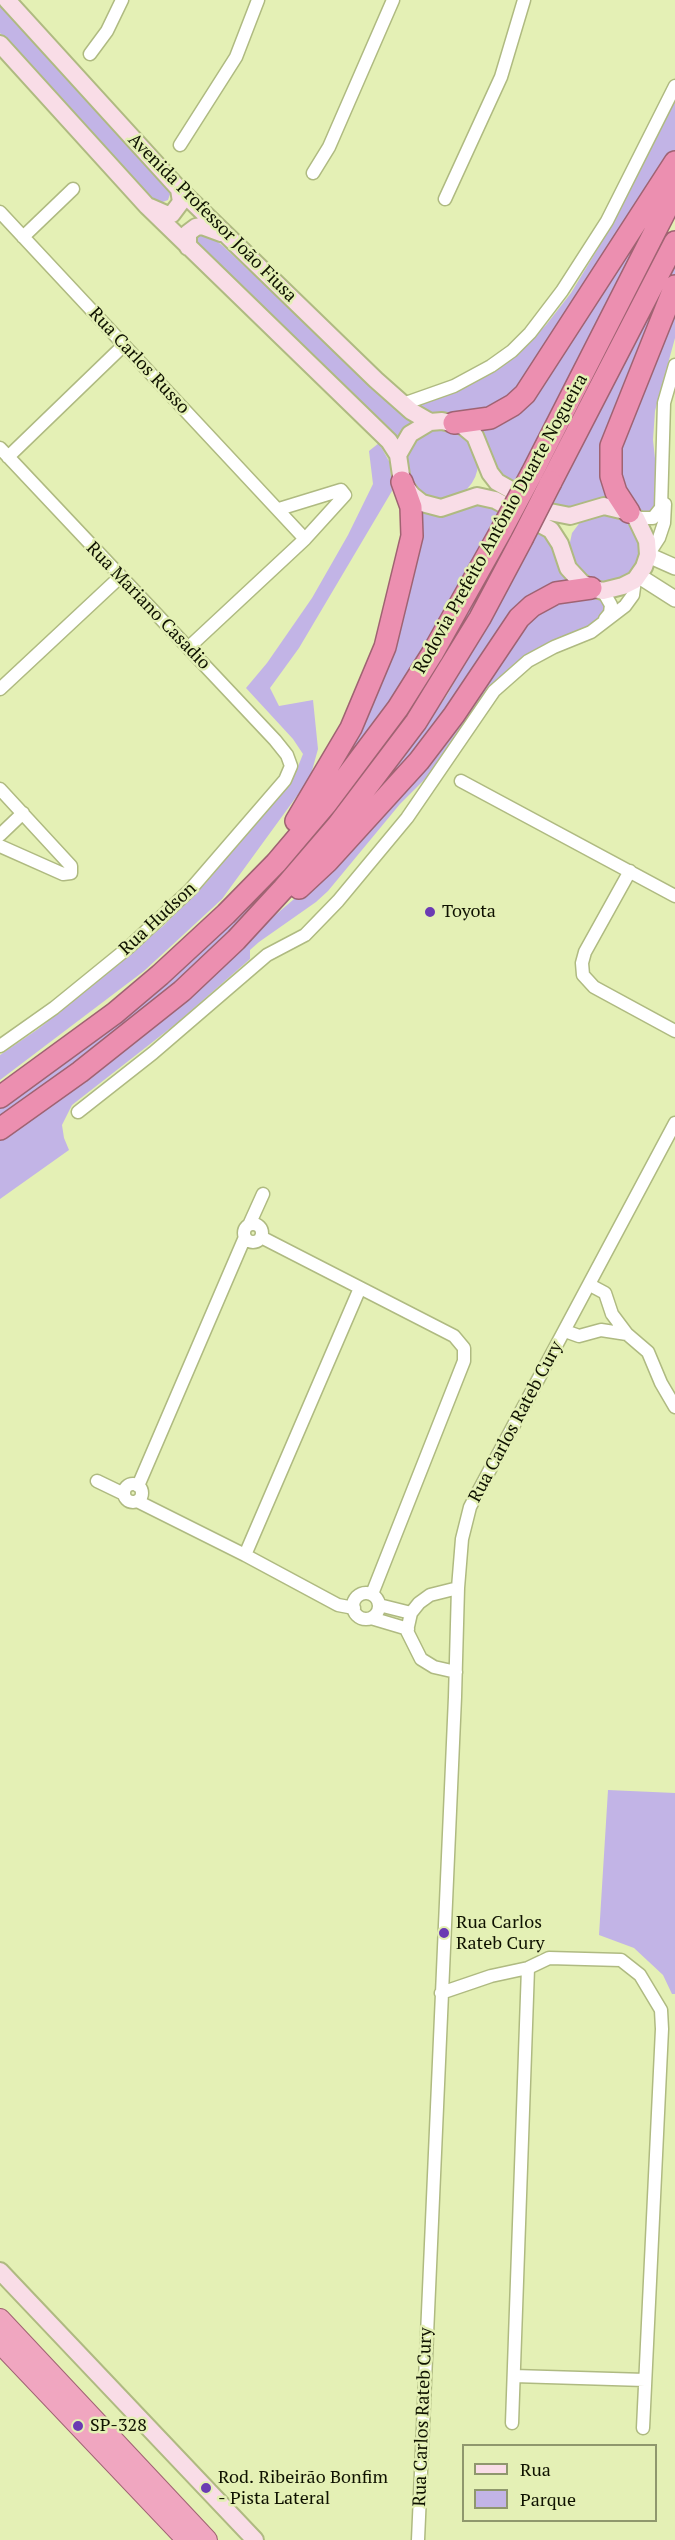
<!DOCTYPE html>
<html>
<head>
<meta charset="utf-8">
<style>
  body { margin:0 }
  #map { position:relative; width:675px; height:2540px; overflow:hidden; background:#e4f0b5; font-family:"PT Serif",serif }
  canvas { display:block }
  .legend { position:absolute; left:462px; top:2444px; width:195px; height:78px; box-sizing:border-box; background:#e4f0b5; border:2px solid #8f976d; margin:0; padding:8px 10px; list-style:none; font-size:18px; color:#0f1200 }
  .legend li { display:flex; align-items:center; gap:12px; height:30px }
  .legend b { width:30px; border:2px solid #8f976d }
</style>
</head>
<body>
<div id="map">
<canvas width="675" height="2540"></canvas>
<ul class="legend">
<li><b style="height:8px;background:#f9dde7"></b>Rua</li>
<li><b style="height:16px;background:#c2b4e6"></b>Parque</li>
</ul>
</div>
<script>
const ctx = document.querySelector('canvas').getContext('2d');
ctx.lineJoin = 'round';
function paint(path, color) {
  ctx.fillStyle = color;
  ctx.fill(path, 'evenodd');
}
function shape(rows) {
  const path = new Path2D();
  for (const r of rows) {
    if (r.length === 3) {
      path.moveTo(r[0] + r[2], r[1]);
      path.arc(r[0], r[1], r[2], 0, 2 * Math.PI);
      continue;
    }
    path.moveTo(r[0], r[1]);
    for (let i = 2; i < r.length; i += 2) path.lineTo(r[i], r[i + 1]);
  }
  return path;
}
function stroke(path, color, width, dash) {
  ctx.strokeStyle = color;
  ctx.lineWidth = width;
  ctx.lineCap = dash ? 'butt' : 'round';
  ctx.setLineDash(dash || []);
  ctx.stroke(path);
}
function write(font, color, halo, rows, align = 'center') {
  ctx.font = font + ' "PT Serif",serif';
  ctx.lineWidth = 5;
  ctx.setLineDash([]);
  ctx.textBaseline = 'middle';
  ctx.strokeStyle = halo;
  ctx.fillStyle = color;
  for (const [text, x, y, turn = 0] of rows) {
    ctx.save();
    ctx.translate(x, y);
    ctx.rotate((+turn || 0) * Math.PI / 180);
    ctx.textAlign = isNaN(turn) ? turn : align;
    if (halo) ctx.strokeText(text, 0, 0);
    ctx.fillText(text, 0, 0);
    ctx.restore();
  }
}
const green = shape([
  [0,1,172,188,168,200,160,203,149,200,0,33],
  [675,100,675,153,529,380,489,413,438,416,421,407,420,402,523,347,546,325,571,293,597,250],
  [650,219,513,486,502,479,478,431,493,422],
  [205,232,223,246,397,410,413,421,402,430,396,442,192,245,194,234],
  [675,260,675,274,613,424,615,501,569,508,552,507,561,488,559,487],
  [675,298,675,338,655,411,653,440,659,495,657,506,652,514,641,515,621,488,620,430],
  [442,463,36],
  [379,443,390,463,392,491,299,648,270,688,279,706,313,700,318,749,310,778,222,899,144,971,0,1080,0,1055,38,1029,91,987,163,926,206,883,295,774,303,754,293,739,246,688,267,663,312,598,348,535,373,484,369,451],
  [479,502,501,509,457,591,401,686,322,793,350,741,417,506],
  [600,512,628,519,643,550,631,576,604,585,578,573,569,547,572,533,581,521],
  [511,527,519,531,440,676,307,855,175,989,0,1122,0,1106,268,883],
  [541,528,575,584,553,588,427,740,332,848,402,760,447,695],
  [566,596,601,598,606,606,605,613,592,625,531,653,496,681,484,694,428,776,400,804,328,891,316,902,259,942,250,950,250,959,177,1023,72,1105,62,1125,64,1138,69,1150,0,1199,0,1140,65,1094,300,894,520,626],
  [608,1790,675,1793,675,1994,672,1994,663,1975,634,1948,599,1935]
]);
const minor = shape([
  [90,54,107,31,122,0],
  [180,145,236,57,258,0],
  [313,173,329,147,393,0],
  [445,199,501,77,524,0],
  [0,212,305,539],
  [23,237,73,189],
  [403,404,454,386,491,366,512,351,530,333,562,291,607,221,675,86],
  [0,448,275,740,287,755,291,766,285,780,190,890,129,947,54,1008,0,1046],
  [8,457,124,345],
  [636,518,653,518,661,508,664,403,675,365],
  [648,555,659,538,664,523,665,504],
  [603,591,611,605,610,613,605,619],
  [188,648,305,539,345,495,341,490,279,509],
  [0,689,120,577],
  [461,781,675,896],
  [0,789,71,866,71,873,63,874,0,846],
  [0,835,23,813],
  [630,871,585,952,582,963,583,975,594,987,675,1031],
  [78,1112,153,1053,267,955,305,935,338,901,407,818,494,691,528,661,554,647,591,632,625,606,633,595,635,580],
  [253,1233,9],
  [249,1225,263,1194],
  [261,1237,454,1336,464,1348,464,1361,372,1594],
  [590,1285,605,1293,612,1314,627,1334,648,1352,661,1383,675,1407],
  [565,1331,579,1336,601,1330,627,1334],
  [97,1481,124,1494],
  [133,1493,9],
  [138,1486,245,1237],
  [137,1501,245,1555,338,1605,354,1608],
  [245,1555,360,1288],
  [366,1606,13],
  [379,1605,411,1613],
  [371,1618,408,1629],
  [456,1672,434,1667,421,1659,407,1631,411,1613,419,1603,430,1595,458,1588],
  [441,1993,491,1976,528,1968,549,1958,621,1960,640,1975,661,2010,662,2029,643,2428],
  [514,2376,645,2380],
  [512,2423,528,1968],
  [418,2540,455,1697,458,1588,462,1539,470,1507,675,1123]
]);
const tertiary = shape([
  [648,555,675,567],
  [639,576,675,599]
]);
const secondary = shape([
  [7,0,179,189,376,380,411,411,430,422],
  [0,44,147,206,389,441,398,455,402,482,412,495,422,503,441,508,477,496,495,500,551,530,560,544,568,568,581,582,591,588,603,591,623,586,635,580,644,567,648,555,647,541,636,518,629,512,604,506,570,516,550,512,497,482,490,473,475,436,463,426,442,421,430,422,410,434,398,455],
  [150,207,166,214,172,214,181,202,179,189],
  [188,247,188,233,196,227,202,226,221,233],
  [0,2271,255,2540]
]);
const trunk = shape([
  [0,2319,207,2540],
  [0,2343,187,2540]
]);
const motorway = shape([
  [454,423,490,418,513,405,525,394,675,162],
  [532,473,675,192],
  [551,482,675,242],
  [629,512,616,492,611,476,611,446,675,286],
  [296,821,351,728,385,647,412,536,411,507,402,482],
  [299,888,328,861,419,761,454,715,519,618,532,606,556,593,591,588],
  [0,1097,115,1013,160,975,226,914,276,863,326,804,398,708,432,654,502,529],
  [0,1129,80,1072,182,991,236,940,283,889,338,825,416,722,480,618,522,539]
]);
const motorwayBridge = shape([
  [502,529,532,473],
  [522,539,551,482]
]);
const markers = [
  [430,912,6,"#6b3bb3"],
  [444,1933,6,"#6b3bb3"],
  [78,2426,6,"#6b3bb3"],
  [206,2488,6,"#6b3bb3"]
];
const streetNames = [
  ["Avenida Professor João Fiusa",212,218,45],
  ["Rua Carlos Russo",139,361,47],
  ["Rodovia Prefeito Antônio Duarte Nogueira",501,524,-61],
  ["Rua Mariano Casadio",148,606,46],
  ["Rua Hudson",158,919,-43],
  ["Rua Carlos Rateb Cury",516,1422,-62],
  ["Rua Carlos Rateb Cury",423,2417,-88]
];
const poiNames = [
  ["Toyota",442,912],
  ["Rua Carlos",456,1923],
  ["Rateb Cury",456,1944],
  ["SP-328",90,2426],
  ["Rod. Ribeirão Bonfim",218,2478],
  ["- Pista Lateral",218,2499]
];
paint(green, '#c2b4e6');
stroke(minor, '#afba81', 15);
stroke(tertiary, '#afba81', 18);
stroke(secondary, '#afba81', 20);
stroke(trunk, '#9f6372', 22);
stroke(motorway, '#9f6372', 24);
stroke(minor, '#fff', 12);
stroke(tertiary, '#fff', 15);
stroke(secondary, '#f9dde7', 16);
stroke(trunk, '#f0a6c0', 20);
stroke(motorway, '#ec8fb0', 21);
stroke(motorwayBridge, '#9f6372', 24, []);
stroke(motorwayBridge, '#ec8fb0', 21);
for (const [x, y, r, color] of markers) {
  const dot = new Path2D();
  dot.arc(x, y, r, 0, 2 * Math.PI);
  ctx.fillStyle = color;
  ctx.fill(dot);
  stroke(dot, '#e4f0b5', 2);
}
write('18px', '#0f1200', '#e4f0b5', streetNames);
write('18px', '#0f1200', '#e4f0b5', poiNames, 'left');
</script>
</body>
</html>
